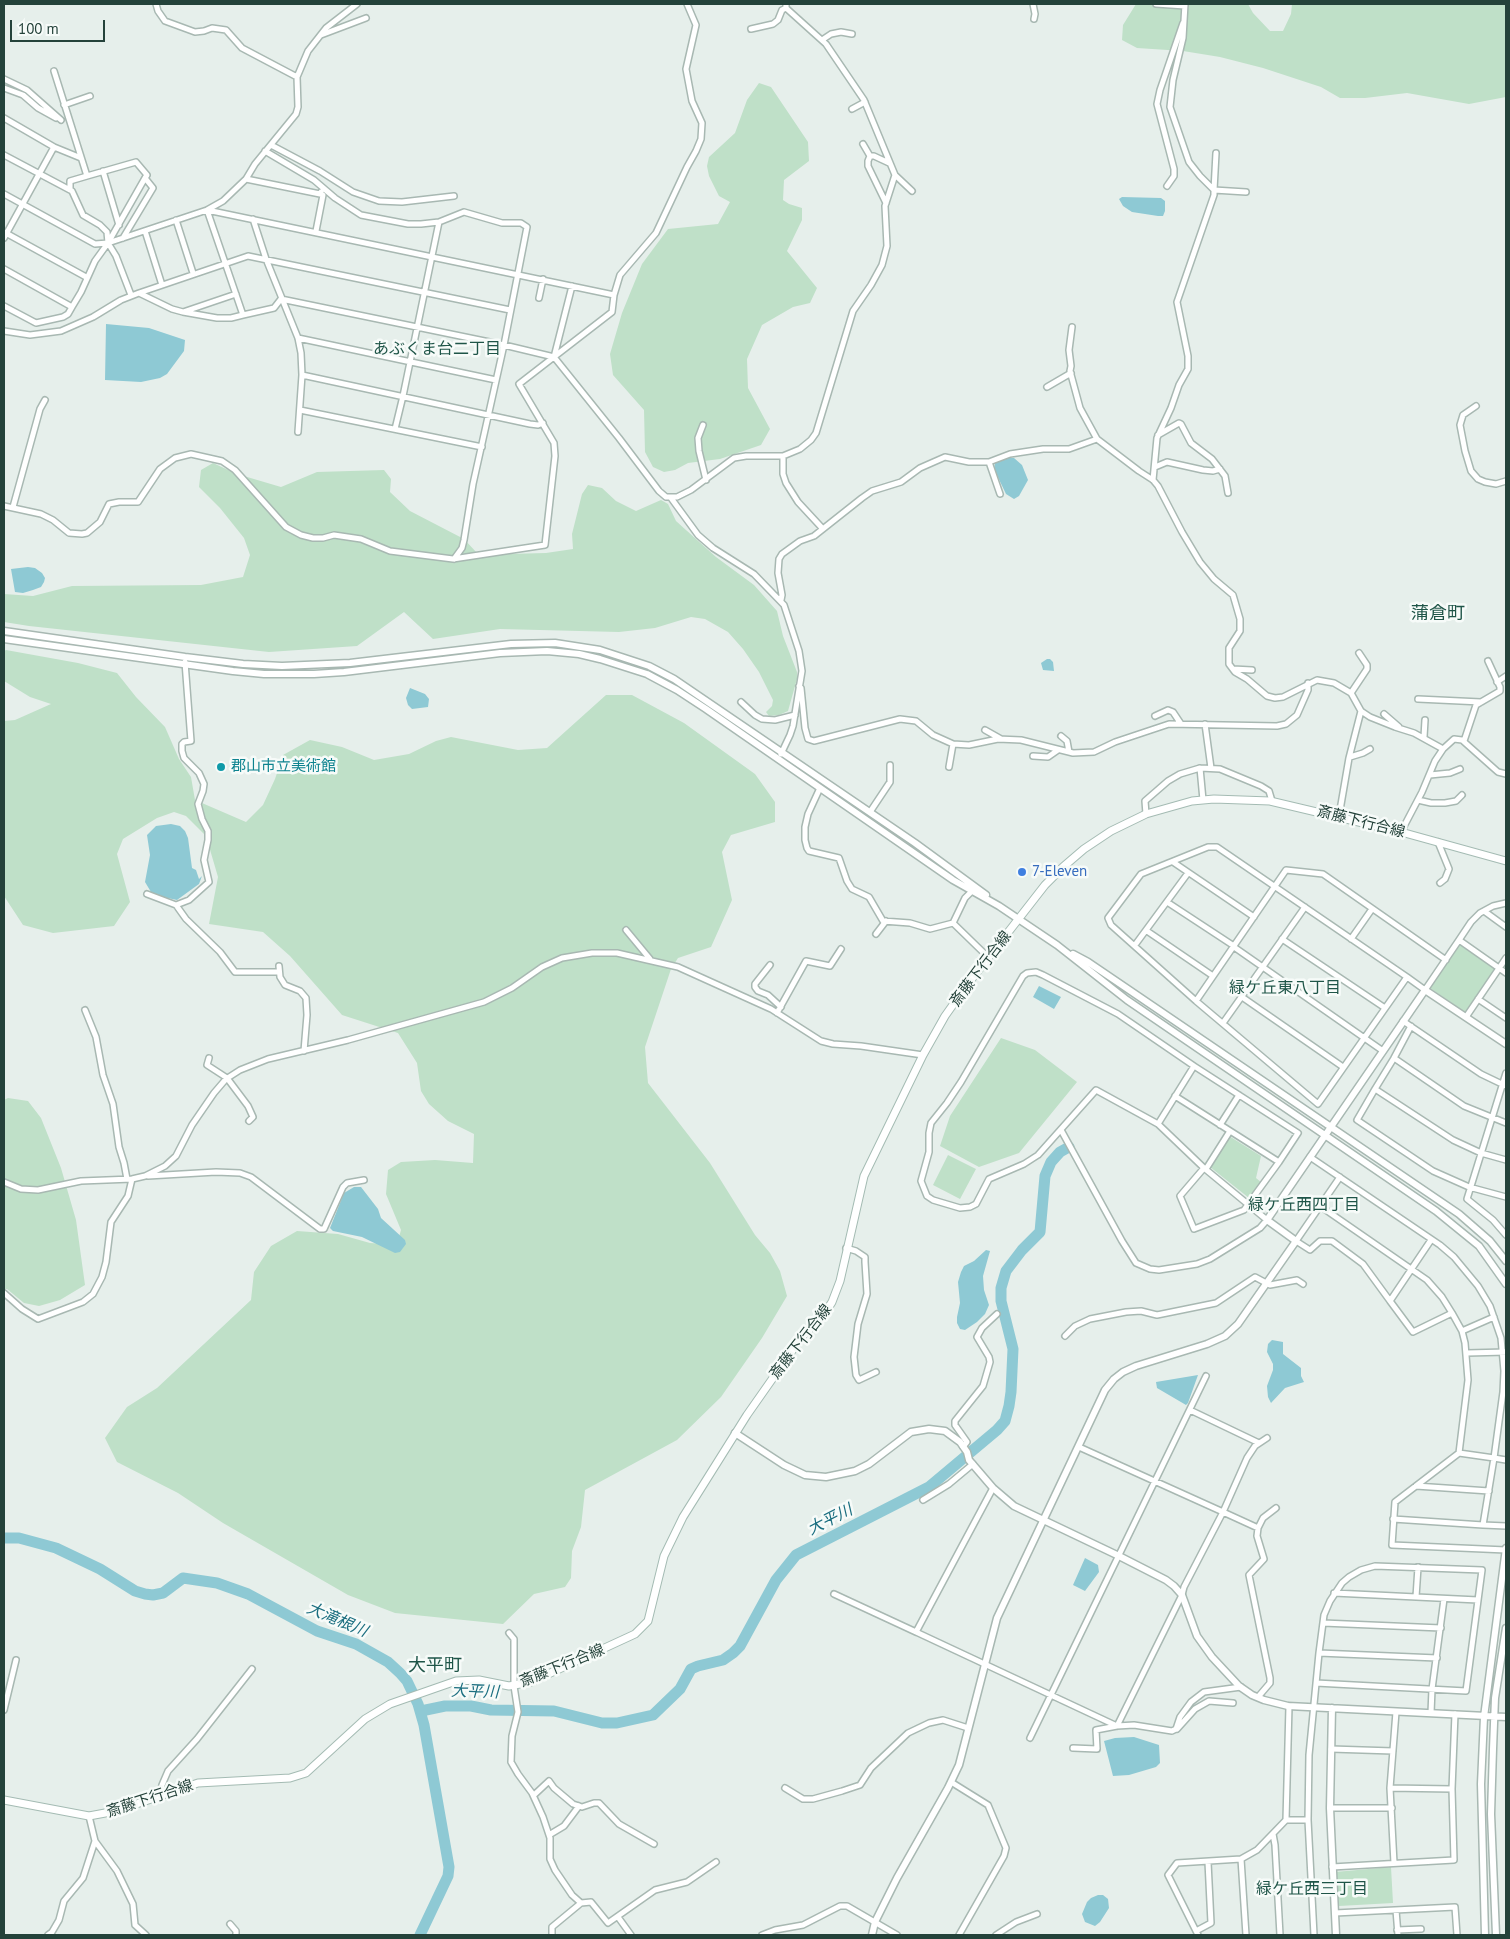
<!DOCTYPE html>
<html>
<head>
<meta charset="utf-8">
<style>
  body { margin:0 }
  #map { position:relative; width:1510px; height:1939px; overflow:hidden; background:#e6efeb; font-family:"PT Sans",sans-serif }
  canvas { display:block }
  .frame { position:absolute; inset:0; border:5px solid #24423a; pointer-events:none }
  .scale { position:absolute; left:10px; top:20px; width:95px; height:22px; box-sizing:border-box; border:2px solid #24423a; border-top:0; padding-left:6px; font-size:15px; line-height:18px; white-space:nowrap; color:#24423a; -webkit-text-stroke:4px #f7fbf9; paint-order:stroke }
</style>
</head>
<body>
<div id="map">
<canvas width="1510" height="1939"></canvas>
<div class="frame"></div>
<div class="scale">100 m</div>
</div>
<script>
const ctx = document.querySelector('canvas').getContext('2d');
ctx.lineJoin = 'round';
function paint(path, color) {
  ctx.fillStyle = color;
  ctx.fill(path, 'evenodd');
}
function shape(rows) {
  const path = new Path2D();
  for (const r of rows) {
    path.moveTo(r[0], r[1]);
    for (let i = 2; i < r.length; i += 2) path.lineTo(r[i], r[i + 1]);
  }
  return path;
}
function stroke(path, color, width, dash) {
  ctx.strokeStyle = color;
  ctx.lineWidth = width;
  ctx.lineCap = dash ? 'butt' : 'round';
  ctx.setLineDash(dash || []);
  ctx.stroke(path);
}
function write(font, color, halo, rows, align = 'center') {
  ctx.font = font + ' "PT Sans","Noto Sans JP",sans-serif';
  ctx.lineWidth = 5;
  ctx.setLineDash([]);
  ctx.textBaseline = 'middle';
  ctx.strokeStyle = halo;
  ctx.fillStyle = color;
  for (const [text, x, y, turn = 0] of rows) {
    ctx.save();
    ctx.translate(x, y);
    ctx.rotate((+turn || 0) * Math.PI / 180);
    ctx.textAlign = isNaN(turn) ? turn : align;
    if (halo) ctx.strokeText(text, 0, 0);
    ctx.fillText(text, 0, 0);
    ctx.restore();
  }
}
const green = shape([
  [1136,4,1248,4,1253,13,1270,31,1283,31,1291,14,1292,4,1506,4,1506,97,1469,104,1407,93,1365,98,1340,98,1321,87,1263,68,1220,57,1183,51,1137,48,1122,40,1123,25],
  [759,83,771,87,808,142,809,161,784,180,783,200,789,204,802,208,802,220,787,251,817,288,810,303,793,307,762,325,747,359,748,388,770,429,761,445,720,459,688,463,675,470,664,472,653,467,645,452,644,410,613,375,610,354,622,313,642,264,668,229,718,224,730,202,719,196,709,176,707,166,709,157,735,133,747,100],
  [213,463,237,474,281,487,317,472,384,470,391,479,390,492,410,511,464,539,477,553,507,554,546,553,573,549,572,534,582,494,588,485,602,488,616,501,636,511,661,500,668,504,676,521,716,557,754,585,777,611,783,636,797,672,797,679,788,711,779,715,769,716,766,712,772,706,773,700,759,672,743,649,728,632,705,619,691,617,655,628,619,632,500,629,433,639,404,612,357,646,269,652,29,626,4,622,4,594,33,596,72,586,201,585,243,577,250,555,244,538,220,508,199,487,201,470],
  [6,650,78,663,117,673,136,697,165,727,179,759,191,777,195,800,246,822,263,805,275,779,283,755,310,740,342,747,374,760,409,754,436,741,451,737,518,750,547,748,606,695,632,695,684,723,755,774,775,802,775,822,731,835,722,852,732,900,711,947,678,958,671,969,645,1047,648,1083,710,1163,755,1235,770,1253,780,1271,787,1296,762,1338,721,1397,677,1440,585,1490,581,1527,572,1551,571,1578,565,1587,534,1594,503,1624,395,1613,348,1595,223,1523,178,1493,117,1462,105,1438,127,1407,157,1388,251,1300,254,1272,271,1246,297,1231,338,1234,370,1243,386,1244,399,1237,401,1230,386,1194,388,1170,401,1162,435,1160,473,1163,474,1134,448,1121,429,1104,421,1091,417,1063,398,1033,342,1015,290,956,263,932,209,924,218,877,206,836,186,816,174,812,157,818,123,839,117,854,130,902,114,926,53,933,23,925,4,896,4,721,15,720,51,704,30,697,4,681,4,651],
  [1460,945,1496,969,1465,1012,1430,988],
  [1001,1038,1035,1050,1077,1082,1019,1153,979,1167,940,1146,950,1116],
  [8,1098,28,1101,41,1118,61,1168,76,1220,85,1285,60,1300,39,1306,24,1303,7,1289,4,1289,4,1100],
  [1229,1136,1261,1156,1256,1178,1262,1183,1249,1198,1210,1167],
  [948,1155,976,1169,960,1199,933,1185],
  [1391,1867,1393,1903,1339,1906,1335,1872]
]);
const water = shape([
  [1122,197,1161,198,1165,201,1165,211,1163,216,1158,216,1132,212,1123,206,1119,199],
  [106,324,149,328,185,340,184,351,167,374,160,378,141,382,105,380],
  [1009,458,1014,458,1022,465,1028,480,1019,496,1014,499,1006,494,994,469,995,463],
  [28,567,35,568,42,573,45,578,44,582,41,587,33,590,23,593,15,592,11,569],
  [1047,659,1050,659,1053,662,1054,671,1043,670,1041,663],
  [410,688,425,694,429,699,428,707,412,709,408,705,406,698],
  [171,824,180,826,185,831,188,838,192,868,196,870,199,879,202,876,199,884,177,900,158,896,151,892,145,882,150,855,147,835,156,826],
  [1039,986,1061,997,1054,1009,1033,997],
  [354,1187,361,1187,378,1209,381,1218,405,1240,406,1244,400,1252,395,1253,362,1237,333,1231,330,1228,344,1193],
  [986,1250,990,1251,983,1276,984,1290,989,1305,985,1314,977,1322,965,1330,960,1329,957,1323,957,1317,960,1303,958,1282,961,1272,964,1266,974,1261],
  [1272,1340,1283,1342,1283,1354,1301,1368,1301,1376,1304,1382,1285,1388,1271,1403,1268,1397,1267,1386,1273,1370,1273,1364,1267,1352,1268,1344],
  [1198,1375,1188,1403,1186,1405,1157,1388,1156,1382],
  [1085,1558,1098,1565,1099,1572,1085,1591,1073,1585],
  [1134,1737,1159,1745,1160,1763,1156,1767,1129,1775,1113,1776,1104,1741,1115,1738],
  [1098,1895,1103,1895,1108,1899,1109,1908,1100,1922,1095,1926,1085,1922,1082,1914,1087,1902,1091,1898]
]);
const river = shape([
  [4,1538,19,1538,56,1548,100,1569,135,1591,145,1594,153,1595,163,1593,183,1578,217,1583,248,1594,317,1631,356,1644,388,1662,400,1673,407,1681,418,1704,424,1725,449,1867,448,1876,420,1935],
  [421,1711,445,1706,471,1706,491,1710,554,1711,602,1723,617,1723,653,1715,680,1689,691,1669,698,1666,723,1660,733,1653,740,1646,776,1580,796,1555,929,1487,997,1430,1005,1421,1009,1406,1011,1392,1013,1349,1001,1301,1001,1288,1006,1271,1022,1250,1040,1232,1045,1176,1051,1162,1060,1152,1069,1147]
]);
const minor = shape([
  [156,4,158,11,165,21,195,32,204,31,212,28,226,30,242,48,297,77],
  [1033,4,1035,14,1034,19],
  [1156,4,1185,6],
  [751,29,773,24,778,20,782,10,786,8],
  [321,35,366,18],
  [822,40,831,34,841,32,852,34],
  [54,71,87,176,136,162,147,175,145,178,153,188,123,238],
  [4,79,27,90,61,120],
  [4,88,23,95,38,108,56,118],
  [64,105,90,96],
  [852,109,865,102],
  [4,118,54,147,81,158],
  [863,144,870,156],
  [271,145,320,171,353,192,379,201,402,202,454,196],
  [265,151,314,180,335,198,361,215,408,224,421,224,439,222,464,212,502,223,521,223,527,227,504,345,473,484,464,540,462,548,454,559],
  [1216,153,1214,190,1246,192],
  [4,155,70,190],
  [103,171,119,225],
  [895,175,912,191],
  [87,176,70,181,70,190,72,191,83,215,100,225,107,232,108,243,116,256,131,295],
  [246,179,320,194],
  [1167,186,1174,176,1174,169,1157,104,1160,90,1183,23],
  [4,194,95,244,108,243,207,210,223,201,246,179,255,164,296,114,298,107,297,77,308,51,326,28,357,4],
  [886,203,868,166,868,161,870,156,874,156,889,163],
  [207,210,614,295],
  [207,210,243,315,274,308,281,299],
  [253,219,266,259,298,338,301,353,302,375,298,432],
  [176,220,193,273],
  [145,231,162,285],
  [316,231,323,195,320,194,321,192],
  [4,232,86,277],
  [4,238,54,147],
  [4,269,72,307,81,292,95,261,108,243,145,178],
  [139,293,248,256,510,310],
  [539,298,543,279],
  [281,299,504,345,554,357,619,438,659,491,666,497,677,497,691,490,734,458,746,456,783,456,800,449,811,440,816,433,853,311,871,285,882,265,887,246,885,206,895,175,864,100,826,44,786,8,786,4],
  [4,306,36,323,63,317,68,314,72,307],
  [183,312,236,294],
  [1072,327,1069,350,1071,366,1070,371,1080,408,1097,439],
  [4,331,30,335,61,331,93,317,121,300,139,293,172,309,183,312,217,318,231,318,243,315],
  [298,338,496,380],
  [554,357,572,286],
  [302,375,530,424,538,425,543,423],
  [1047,387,1071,373],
  [1476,406,1463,415,1460,425,1465,451,1471,471,1478,479,1485,482,1496,484,1506,481],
  [300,410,482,447],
  [703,425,698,438,699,451,706,480],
  [395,429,403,396,439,222],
  [1158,435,1179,423,1181,424,1191,443,1212,459,1225,476,1228,493],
  [783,456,783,474,786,483,798,502,823,529],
  [989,462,1000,494],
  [1155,467,1167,462,1203,470,1213,471,1220,469],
  [1153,480,1157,438,1171,408,1179,385,1188,369,1188,356,1177,302,1214,195,1214,190,1200,176,1189,162,1170,107,1173,80,1183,38,1185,4],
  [671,498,698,535,713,548,754,574,784,605,799,651,802,671,793,726,790,735,781,754],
  [4,506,41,514,53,520,69,533,82,534,87,533,100,522,109,504,119,502,138,502,160,469,175,458,191,454,222,461,235,470,286,527,301,535,313,538,323,538,334,535,361,539,390,551,453,559,545,545,555,456,554,443,519,384,612,312,614,295,620,275,656,233,687,167,696,151,701,139,702,123,692,101,686,69,696,25,687,4],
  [13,507,40,409,45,400],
  [781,600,782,595,778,573,779,559,782,554,800,541,814,536,862,498,872,491,901,482,920,468,945,457,969,462,989,462,1010,454,1043,449,1069,449,1097,439,1139,471,1153,480,1158,486,1182,532,1200,562,1214,579,1233,595,1240,619,1240,631,1229,648,1229,664,1235,672,1247,679,1267,696,1275,698,1283,697,1317,680,1334,683,1351,693,1361,711,1370,717,1395,727,1414,733,1443,749,1435,761,1422,792,1401,832],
  [1233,669,1252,670],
  [1497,682,1506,676],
  [799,686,801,688,805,728,808,739,814,741,900,719,916,721,933,735,953,744,969,745,998,739,1021,740,1073,753,1094,752,1115,742,1169,724,1277,726,1286,724,1297,715,1308,690,1308,683],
  [1351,693,1367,669,1367,665,1359,653],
  [1418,699,1481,702],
  [741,702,755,715,762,719,775,720,795,715],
  [1384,714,1399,727],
  [1155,716,1168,710,1173,712,1181,724],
  [1205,724,1211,768],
  [985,730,1001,739],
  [1061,736,1067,741,1069,752],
  [1424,737,1425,720],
  [1464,741,1476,705,1500,691,1500,687,1488,661],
  [1443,749,1454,739,1462,740,1498,772,1506,774],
  [1033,756,1048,757,1058,750],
  [1350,757,1363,753,1370,749],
  [949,767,953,744],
  [1200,768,1203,800],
  [1430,775,1450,773,1460,769],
  [820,788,808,814,805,827,805,840,807,848,809,851,839,858,847,881,852,889,869,897,883,921,910,923,930,929,953,923,988,957],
  [1418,800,1431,803,1445,803,1456,801,1462,795],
  [870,812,890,782,890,765],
  [1146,814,1145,801,1168,781,1180,774,1200,768,1220,769,1261,786,1269,791,1272,801],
  [1339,816,1349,758,1361,711],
  [1438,842,1449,869,1445,879,1440,883],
  [1173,862,1254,917],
  [147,894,176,905,186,919,220,952,235,972,279,972],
  [1167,902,1234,946],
  [176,905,189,900,209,882,204,860,208,840,208,831,202,819,198,804,203,791,204,784,199,773,184,758,182,751,182,744,184,742,191,741,185,662],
  [1484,911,1506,927],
  [953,923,965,898,972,891],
  [626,930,650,959],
  [1147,931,1213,976],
  [876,934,886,921],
  [1282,939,1385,1008],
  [1351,939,1372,909],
  [1459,940,1471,922,1480,913,1493,906,1506,903],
  [1135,945,1188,873],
  [1234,947,1383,1051],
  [770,965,755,984,755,987,758,991,768,995,781,1007],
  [279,966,280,977,285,985,300,991,306,998,307,1015,304,1051],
  [1407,977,1217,847,1208,847,1141,874,1108,918,1111,925,1196,1001,1318,1104,1407,977,1425,990,1459,940,1506,973],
  [1242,997,1343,1067],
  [1478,999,1506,1018],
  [1196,1001,1286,870,1323,874,1446,960],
  [85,1010,96,1037,103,1075,113,1104,119,1147,124,1163,127,1179],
  [777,1013,806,961,830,966,841,949],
  [1466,1017,1506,958],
  [1403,1021,1481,1074,1506,1086],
  [1223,1023,1305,907],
  [209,1058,207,1065,227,1078,248,1106,253,1117,249,1121],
  [1394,1058,1411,1026],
  [1506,1073,1467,1199,1493,1220,1506,1235],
  [1375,1089,1394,1058,1464,1106,1506,1123],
  [1175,1096,1279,1162],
  [1158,1124,1194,1066,1298,1133,1279,1162,1244,1210,1194,1229,1180,1196,1204,1168],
  [1220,1125,1239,1095],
  [1061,1130,1122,1241,1136,1263,1150,1269,1159,1270,1197,1264,1210,1259,1260,1228,1267,1220,1204,1168,1158,1124,1096,1090,1038,1155,1024,1164,989,1179,976,1204,970,1207,960,1208,933,1200,927,1196,921,1181,929,1152,929,1133,931,1123,947,1103,961,1082,1023,976,1027,973,1036,972,1043,975,1118,1014,1194,1066],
  [1310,1157,1440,1245,1454,1257,1478,1286,1490,1306,1501,1338,1504,1371,1503,1392,1494,1458,1459,1453,1395,1502,1392,1545,1506,1550],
  [1506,1160,1481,1153,1453,1140,1375,1089,1357,1120,1433,1171,1469,1187,1506,1197],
  [1206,1169,1230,1131],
  [148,1176,216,1172,240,1173,251,1177,312,1223,320,1229,324,1229,343,1187,347,1183,364,1180],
  [1340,1177,1296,1241,1310,1250,1320,1241,1332,1241,1363,1264,1390,1301],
  [4,1182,21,1189,38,1190,81,1181,132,1179,145,1176,165,1166,176,1156,192,1125,214,1093,226,1079,240,1070,268,1059,348,1040,484,1002,512,988,542,967,562,958,592,953,617,953,678,967,771,1009,821,1041,833,1044,861,1046,923,1055],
  [1320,1206,1427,1280,1442,1297,1452,1313,1462,1331,1465,1343,1468,1380,1459,1453],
  [1431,1240,1390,1301,1413,1332,1452,1313],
  [846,1248,856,1251,865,1257,865,1262,867,1294,858,1324,854,1357,856,1375,859,1380,876,1372],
  [4,1293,22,1309,38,1319,83,1302,93,1294,102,1277,106,1262,111,1222,128,1196,132,1179],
  [1462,1331,1494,1317],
  [1065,1336,1075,1326,1090,1319,1126,1312,1141,1311,1157,1315,1216,1303,1255,1277,1270,1285,1297,1280,1303,1284],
  [1467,1353,1506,1352],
  [1190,1410,1259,1443],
  [963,1447,967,1442,955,1425,955,1421,983,1386,990,1362,989,1357,977,1337,982,1328,997,1314],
  [1416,1486,1489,1491],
  [993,1488,916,1632,1117,1726,1182,1595,1184,1587,1223,1512,1079,1447],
  [923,1500,949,1484,973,1464],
  [1393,1519,1483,1525,1494,1458,1506,1460],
  [1483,1525,1506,1526],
  [1258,1528,1223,1512,1247,1458,1255,1446,1267,1438],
  [1334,1593,1478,1600],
  [834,1594,916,1632],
  [1416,1597,1418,1567],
  [1323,1623,1441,1628],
  [509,1633,514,1639,514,1686,518,1712,512,1736,511,1762,518,1774,532,1793,543,1817,550,1838,550,1859,555,1870,572,1895,581,1903],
  [1319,1653,1437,1658],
  [1258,1697,1270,1683,1270,1678,1249,1575,1264,1559,1257,1536,1258,1528,1263,1518,1276,1508],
  [4,1710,16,1660],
  [1431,1713,1432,1689,1444,1599],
  [1177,1729,1195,1709,1209,1701,1233,1703],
  [1030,1738,1206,1376],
  [1073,1748,1097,1749,1096,1730,1117,1726,1134,1725,1172,1731,1176,1729,1180,1717,1191,1702,1204,1692,1241,1687],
  [1331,1749,1393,1751],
  [951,1782,988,1805,1006,1848,1004,1856,959,1935],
  [785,1788,803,1799,813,1799,842,1791,860,1785,871,1768,908,1733,929,1723,943,1720,968,1728],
  [1390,1788,1452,1789],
  [160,1795,162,1785,168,1771,197,1739,252,1669],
  [534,1795,549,1781,554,1788,573,1804,582,1807,594,1803,599,1803,619,1824,654,1844],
  [1330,1808,1392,1808],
  [89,1816,95,1841,117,1871,133,1904,135,1925,146,1935],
  [1286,1820,1289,1706],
  [1273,1834,1275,1845,1280,1935],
  [549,1835,564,1826,579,1806],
  [1241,1859,1246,1935],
  [1394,1863,1390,1788,1396,1712],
  [1332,1867,1454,1860,1452,1789,1455,1714],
  [1396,1910,1398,1935],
  [1335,1913,1455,1907,1457,1935],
  [618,1917,631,1935],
  [230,1924,236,1931,236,1935],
  [1397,1930,1421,1929],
  [1196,1931,1211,1923,1208,1862],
  [48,1935,52,1932,59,1920,64,1901,83,1878,95,1841],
  [552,1935,552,1927,581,1903,591,1902,608,1923,655,1890,687,1882,716,1862],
  [762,1935,775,1930,803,1925,840,1906,847,1906,897,1935],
  [996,1935,1016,1922,1037,1914],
  [1198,1935,1168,1875,1177,1863,1241,1859,1257,1850,1286,1820,1308,1820],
  [1314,1935,1308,1820,1309,1755,1319,1653,1324,1615,1330,1601,1342,1583,1349,1577,1361,1570,1375,1566,1482,1570,1466,1691,1316,1683]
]);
const tertiary = shape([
  [4,631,185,657,243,664,282,666,350,663,511,644,555,643,600,650,649,666,674,679,915,843,986,895],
  [4,639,233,671,264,674,314,674,344,672,500,653,547,651,579,654,600,659,647,674,677,690,706,709,953,880,999,906,1057,945,1127,1000,1436,1211,1479,1246,1506,1284],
  [1073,954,1088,962,1459,1214,1490,1241,1506,1261],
  [735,1433,784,1465,805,1475,826,1477,855,1471,869,1464,911,1432,929,1429,945,1431,960,1442,967,1452,969,1460,993,1488,1014,1506,1119,1556,1166,1580,1174,1586,1182,1595,1197,1636,1212,1657,1239,1686,1252,1695,1264,1700,1288,1706,1506,1717],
  [1332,1708,1330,1808,1336,1935],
  [872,1935,875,1922,897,1878,948,1788,959,1765,997,1618,1105,1390,1114,1379,1123,1372,1136,1366,1207,1344,1225,1336,1238,1324,1296,1241,1267,1220,1425,990,1506,1044],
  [1485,1935,1481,1784,1484,1717,1506,1548],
  [1496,1935,1491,1814,1493,1749,1495,1698,1506,1628]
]);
const secondary = shape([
  [4,1800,89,1816,116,1811,198,1783,290,1778,306,1773,365,1719,390,1704,456,1681,479,1680,509,1686,531,1682,635,1634,648,1621,664,1556,683,1517,747,1415,801,1338,825,1313,832,1302,840,1281,864,1176,923,1055,945,1016,967,985,1045,885,1063,867,1084,849,1111,831,1146,814,1192,801,1214,799,1270,801,1401,832,1506,861]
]);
const markers = [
  [221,767,5,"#0f9aa8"],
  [1022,872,5,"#3f7fe0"]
];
const cultureNames = [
  ["郡山市立美術館",231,767]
];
const streetNames = [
  ["斎藤下行合線",1361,822,14],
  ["斎藤下行合線",981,969,-53],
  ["斎藤下行合線",801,1342,-52],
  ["斎藤下行合線",562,1666,-22],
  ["斎藤下行合線",150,1799,-18]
];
const shopNames = [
  ["7-Eleven",1032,872]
];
const neighbourhoodNames = [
  ["あぶくま台二丁目",437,349],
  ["緑ケ丘東八丁目",1285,988],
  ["緑ケ丘西四丁目",1304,1205],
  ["緑ケ丘西三丁目",1312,1889]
];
const waterNames = [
  ["大平川",830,1520,-27],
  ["大滝根川",337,1620,23],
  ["大平川",475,1692,2]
];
const quarterNames = [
  ["蒲倉町",1438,614],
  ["大平町",435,1666]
];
paint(green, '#bfe0c8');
paint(water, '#8ec9d4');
stroke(river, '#8ec9d4', 11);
stroke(minor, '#a8b8b2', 8);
stroke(tertiary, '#a8b8b2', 9);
stroke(secondary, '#a4bbb3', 9);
stroke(minor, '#fff', 5);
stroke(tertiary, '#fff', 6);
stroke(secondary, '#fff', 7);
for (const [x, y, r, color] of markers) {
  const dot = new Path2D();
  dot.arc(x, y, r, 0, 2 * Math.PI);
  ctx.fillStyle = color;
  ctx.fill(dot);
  stroke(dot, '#f7fbf9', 2);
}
write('15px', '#0d838f', '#f7fbf9', cultureNames, 'left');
write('15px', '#24423a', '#f7fbf9', streetNames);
write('15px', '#366cbe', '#f7fbf9', shopNames, 'left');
write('16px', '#1f5548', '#f7fbf9', neighbourhoodNames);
write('italic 16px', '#1c6f80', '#f7fbf9', waterNames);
write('18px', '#1f5548', '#f7fbf9', quarterNames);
</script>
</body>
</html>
